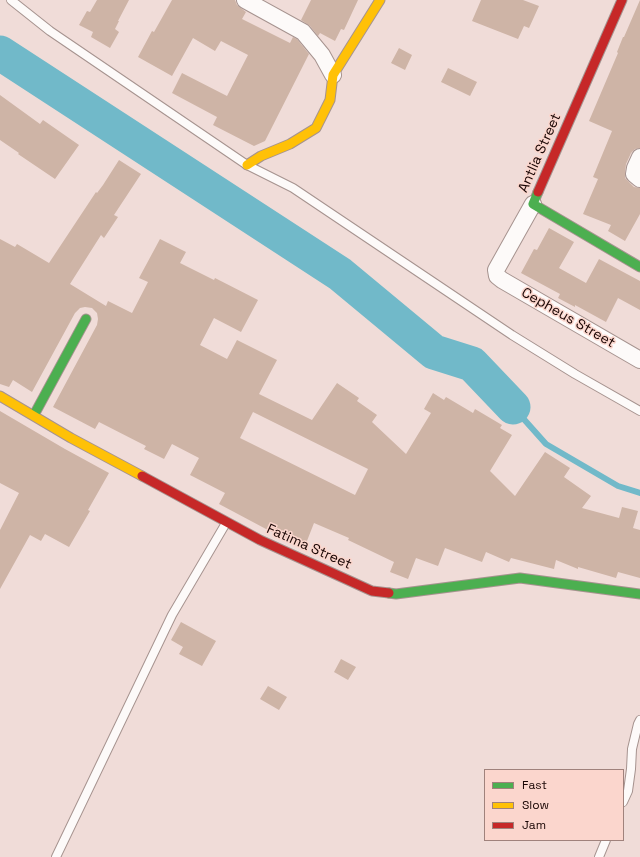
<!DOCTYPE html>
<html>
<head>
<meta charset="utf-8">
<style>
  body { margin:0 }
  #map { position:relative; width:640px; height:857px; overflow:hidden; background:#f0dcd8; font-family:"Space Grotesk",sans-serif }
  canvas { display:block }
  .legend { position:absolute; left:484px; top:769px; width:140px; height:72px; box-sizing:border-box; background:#fbd6cd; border:1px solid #a0827c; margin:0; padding:5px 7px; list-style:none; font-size:12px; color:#180503 }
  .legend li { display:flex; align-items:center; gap:8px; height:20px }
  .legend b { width:20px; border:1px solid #a0827c }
</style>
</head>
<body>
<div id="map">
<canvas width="640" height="857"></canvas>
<ul class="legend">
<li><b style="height:5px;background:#4caf50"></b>Fast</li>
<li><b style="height:5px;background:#ffc107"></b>Slow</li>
<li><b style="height:5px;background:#c62828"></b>Jam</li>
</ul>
</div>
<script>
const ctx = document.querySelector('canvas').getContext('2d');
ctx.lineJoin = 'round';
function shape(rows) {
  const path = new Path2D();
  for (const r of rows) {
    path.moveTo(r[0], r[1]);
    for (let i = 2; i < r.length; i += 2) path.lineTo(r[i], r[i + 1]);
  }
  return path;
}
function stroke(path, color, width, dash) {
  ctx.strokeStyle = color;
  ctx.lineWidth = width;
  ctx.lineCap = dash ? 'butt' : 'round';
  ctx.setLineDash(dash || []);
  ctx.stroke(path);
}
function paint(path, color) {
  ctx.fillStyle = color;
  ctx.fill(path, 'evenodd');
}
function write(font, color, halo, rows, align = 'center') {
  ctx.font = font + ' "Space Grotesk",sans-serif';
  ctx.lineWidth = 3;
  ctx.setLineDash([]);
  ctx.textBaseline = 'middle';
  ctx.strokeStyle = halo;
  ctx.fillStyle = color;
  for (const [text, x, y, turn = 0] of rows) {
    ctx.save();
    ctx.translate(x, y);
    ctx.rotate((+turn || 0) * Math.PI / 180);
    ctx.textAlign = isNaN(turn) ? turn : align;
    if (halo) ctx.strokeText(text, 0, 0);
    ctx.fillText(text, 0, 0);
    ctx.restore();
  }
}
const stream = shape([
  [513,407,546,444,618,486,640,493]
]);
const river = shape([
  [0,53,340,274,434,352,472,364,513,407]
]);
const building = shape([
  [97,0,129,0,118,21,119,21,115,29,119,32,110,48,91,37,93,32,79,25,87,11,90,12],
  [172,0,235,0,237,5,246,12,242,19,290,43,293,37,297,39,309,54,265,141,254,146,213,125,217,117,172,93,182,73,227,96,248,55,221,41,215,51,193,38,172,76,138,57,152,31,154,32],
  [311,0,358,0,344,30,341,29,335,41,320,33,318,36,310,26,301,20],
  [481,0,523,0,539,6,529,28,524,26,518,39,472,21],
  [640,0,640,148,635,149,631,153,626,164,625,173,625,178,634,187,640,188,640,214,625,241,608,231,611,225,583,214,598,179,593,177,612,131,589,121,618,53,617,52,623,37,624,37],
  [399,48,412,55,405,70,391,63],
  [448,68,477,82,470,96,441,82],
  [0,95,40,124,43,120,79,145,55,179,18,154,19,153,0,140],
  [119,160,141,174,114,215,118,217,104,238,101,235,70,284,106,306,108,301,132,313,148,282,139,278,160,239,186,252,180,263,214,280,215,278,258,300,241,332,214,318,200,345,227,359,237,340,277,360,259,394,312,420,337,383,359,398,357,401,377,415,372,422,406,454,431,413,424,409,433,393,444,400,446,397,473,413,475,409,502,425,500,428,512,435,490,471,515,496,545,452,570,468,564,477,591,496,582,508,619,518,622,507,638,511,633,528,640,530,640,578,618,572,616,578,578,567,578,569,556,560,554,569,511,558,509,562,486,552,482,562,445,548,438,566,416,558,408,579,390,572,394,562,348,540,349,538,314,523,305,546,266,529,219,504,225,493,190,475,199,458,172,444,164,459,144,449,146,446,99,422,95,429,53,407,97,325,98,319,97,313,92,308,85,307,80,308,75,313,32,392,13,380,9,387,0,384,0,239,15,247,17,244,49,263,96,192,97,193,103,185],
  [253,412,368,469,355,495,240,438],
  [549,228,574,242,559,268,586,283,599,259,640,281,640,310,618,298,606,322,575,305,575,307,558,298,560,294,521,273,534,249,537,250],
  [0,411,65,449,109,473,88,510,90,511,69,547,45,534,41,541,30,535,0,589,0,530,19,493,0,483],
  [181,622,216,641,202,666,179,654,183,647,171,640],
  [341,659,356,667,348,680,334,672],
  [268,686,287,697,279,710,260,699]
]);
const lane = shape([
  [11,0,50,31,247,165,293,188,512,335,575,374,640,411],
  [623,802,628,791,631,769,632,749,638,724,640,720],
  [56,857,172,615,226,523],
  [599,857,606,840]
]);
const street = shape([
  [245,0,303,32,322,55,333,75],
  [640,157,635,168,634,174,640,179],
  [533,204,496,270,497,276,502,280,640,360]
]);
const fast = shape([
  [538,192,533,204,640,267],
  [34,415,86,319],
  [389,593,396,594,520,578,640,594]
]);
const slow = shape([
  [247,165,261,156,290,144,316,128,330,100,333,75,380,0],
  [0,396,71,438,142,476]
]);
const jam = shape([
  [538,192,622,0],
  [142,476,260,540,372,591,389,593]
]);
const streetNames = [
  ["Antlia Street",540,153,-66],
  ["Cepheus Street",568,318,30],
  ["Fatima Street",309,547,24]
];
stroke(stream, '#71b9c9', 6);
stroke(river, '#71b9c9', 35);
paint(building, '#ceb4a6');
stroke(lane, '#a6938f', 10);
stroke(street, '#a6938f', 18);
stroke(fast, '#a6938f', 11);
stroke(slow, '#a6938f', 11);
stroke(jam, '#a6938f', 11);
stroke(lane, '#fdfaf9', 8);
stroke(street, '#fdfaf9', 16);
stroke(fast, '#4caf50', 9);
stroke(slow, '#ffc107', 9);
stroke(jam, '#c62828', 9);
write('14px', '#180503', '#fbd6cd', streetNames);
</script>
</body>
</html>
